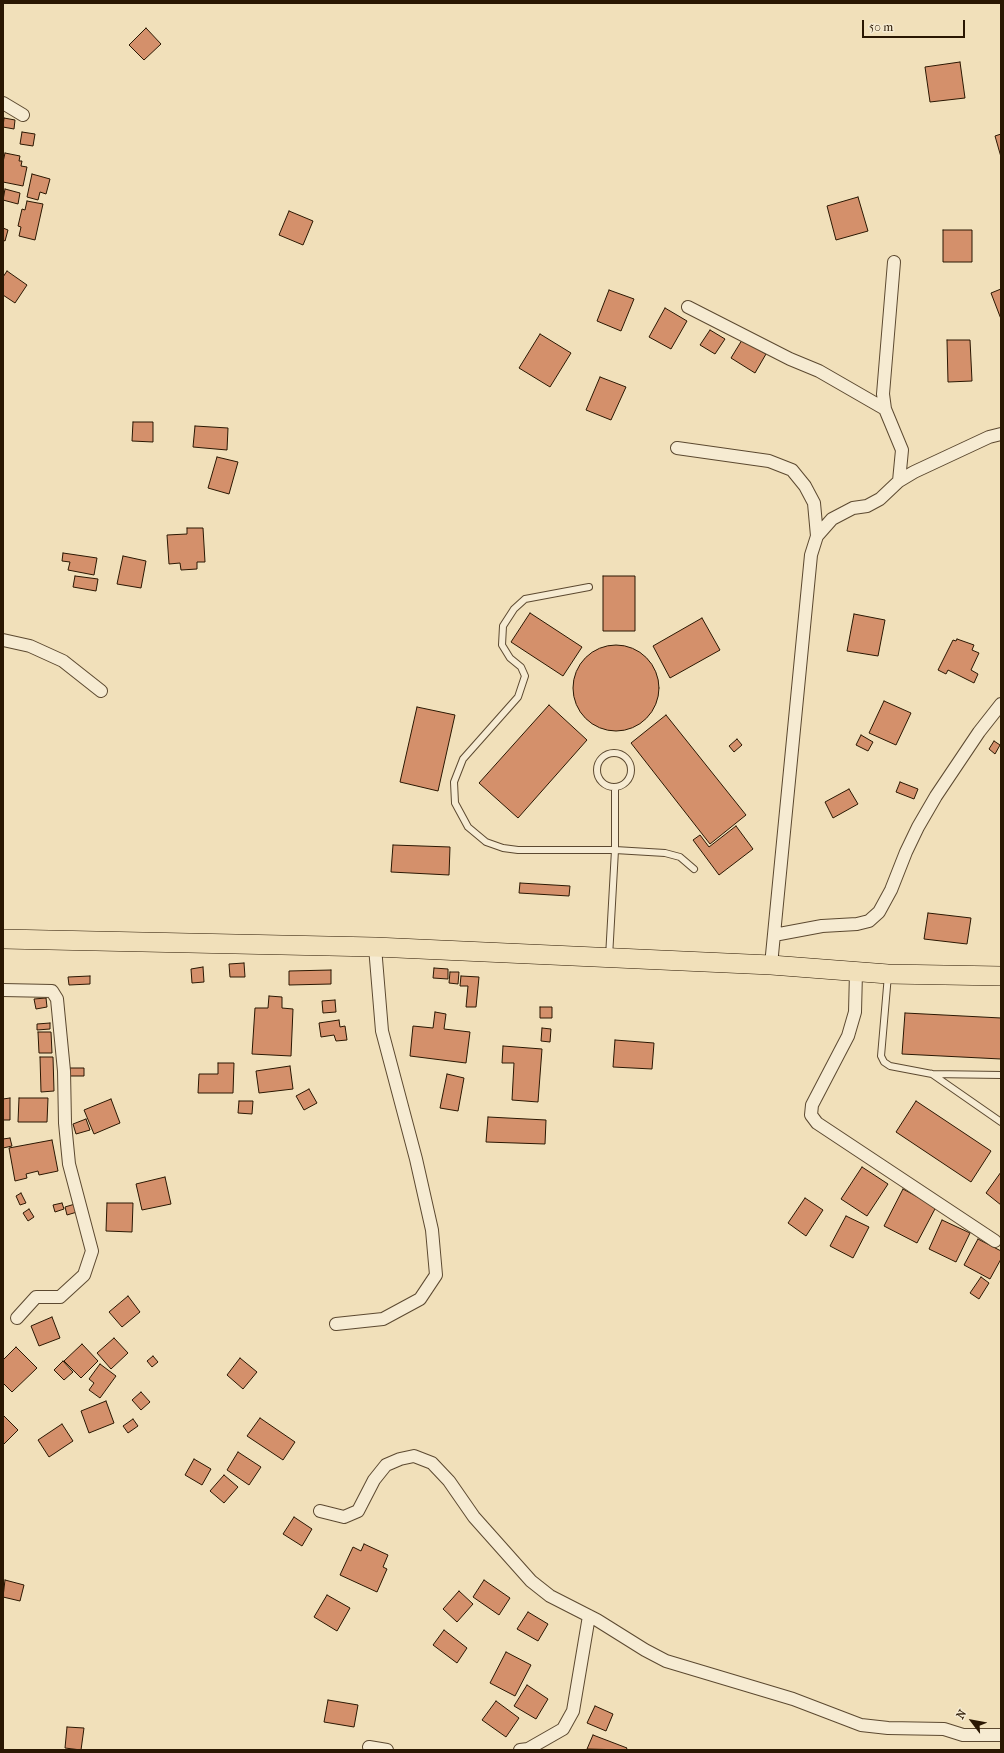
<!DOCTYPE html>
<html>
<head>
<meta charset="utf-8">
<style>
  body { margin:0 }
  #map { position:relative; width:1004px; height:1753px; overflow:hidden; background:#f1e0ba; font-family:"IM FELL French Canon",serif }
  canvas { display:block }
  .frame { position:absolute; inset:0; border:4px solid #2a1702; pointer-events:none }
  .north { position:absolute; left:952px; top:1701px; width:40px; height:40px; -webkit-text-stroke:3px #f6ebd2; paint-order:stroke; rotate:302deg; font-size:11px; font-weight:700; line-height:16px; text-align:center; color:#2a1702 }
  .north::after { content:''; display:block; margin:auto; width:14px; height:18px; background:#2a1702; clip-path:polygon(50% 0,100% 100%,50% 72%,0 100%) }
  .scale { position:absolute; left:862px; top:20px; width:103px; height:18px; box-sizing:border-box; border:2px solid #2a1702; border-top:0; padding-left:5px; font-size:12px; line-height:14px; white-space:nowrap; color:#2a1702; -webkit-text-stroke:3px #f6ebd2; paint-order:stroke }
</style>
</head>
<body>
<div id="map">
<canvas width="1004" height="1753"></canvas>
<div class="frame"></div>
<div class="north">N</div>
<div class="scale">50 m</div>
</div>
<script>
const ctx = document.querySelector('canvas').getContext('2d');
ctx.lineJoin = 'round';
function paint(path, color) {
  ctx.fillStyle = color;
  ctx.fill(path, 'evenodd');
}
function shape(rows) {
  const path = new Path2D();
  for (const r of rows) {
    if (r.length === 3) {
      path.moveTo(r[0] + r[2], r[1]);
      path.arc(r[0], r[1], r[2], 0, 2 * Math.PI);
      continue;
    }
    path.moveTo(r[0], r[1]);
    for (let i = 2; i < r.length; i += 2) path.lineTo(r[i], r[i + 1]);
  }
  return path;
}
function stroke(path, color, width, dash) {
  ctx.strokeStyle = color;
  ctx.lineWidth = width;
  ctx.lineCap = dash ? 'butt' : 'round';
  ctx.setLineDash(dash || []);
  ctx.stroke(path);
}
const building = shape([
  [146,28,161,44,144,60,129,45,146,28],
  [960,62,965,98,930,102,925,67,960,62],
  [4,118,15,120,14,129,3,127,4,118],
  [22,132,35,134,33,146,20,144,22,132],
  [1001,134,1001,157,995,136,1001,134],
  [5,153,20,156,19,161,22,161,21,166,27,167,23,186,3,182,3,162,5,153],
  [32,174,50,179,46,194,40,192,38,200,27,197,32,174],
  [5,189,20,193,18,204,3,200,5,189],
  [858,197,868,231,836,240,827,206,858,197],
  [27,201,43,204,35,240,19,236,21,227,18,226,22,209,25,210,27,201],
  [289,211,313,221,303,245,279,235,289,211],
  [3,228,8,230,5,241,3,240,3,228],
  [943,230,972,230,972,262,943,262,943,230],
  [7,271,27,285,15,303,3,295,3,277,7,271],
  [1001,289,1001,319,991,293,1001,289],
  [609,290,634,299,621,331,597,321,609,290],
  [665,308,687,321,671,349,649,337,665,308],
  [710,330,725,339,715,354,700,345,710,330],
  [540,334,571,353,550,387,519,368,540,334],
  [742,340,766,354,755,373,731,358,742,340],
  [947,340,970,340,972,381,948,382,947,340],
  [600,377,626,387,611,420,586,410,600,377],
  [133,422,153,422,153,442,132,441,133,422],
  [195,426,228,428,227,450,193,447,195,426],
  [217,457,238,462,229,494,208,488,217,457],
  [187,528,203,528,205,562,197,562,197,569,181,570,180,563,169,564,167,535,187,534,187,528],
  [63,553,97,558,94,575,68,570,70,562,62,561,63,553],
  [123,556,146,561,141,588,117,584,123,556],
  [75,576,98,579,96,591,73,587,75,576],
  [603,576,635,576,635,631,603,631,603,576],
  [530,613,582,647,563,676,511,642,530,613],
  [854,614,885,620,878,656,847,651,854,614],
  [702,618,720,650,670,678,653,646,702,618],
  [957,639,974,645,972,650,979,653,971,670,978,674,974,683,948,670,946,674,938,670,953,640,956,641,957,639],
  [616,688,43],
  [884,701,911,713,896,745,869,733,884,701],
  [549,705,587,740,518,818,479,783,549,705],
  [417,707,455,715,438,791,400,782,417,707],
  [666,715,746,815,710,844,631,743,666,715],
  [861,735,873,742,868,751,856,745,861,735],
  [737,739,742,745,734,752,729,746,737,739],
  [994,741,1000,745,995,754,989,749,994,741],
  [900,782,918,789,914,799,896,792,900,782],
  [849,789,858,804,833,818,825,802,849,789],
  [736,826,753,849,719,875,693,840,700,835,709,847,736,826],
  [393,845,450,847,449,875,391,872,393,845],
  [520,883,570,886,569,896,519,893,520,883],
  [928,913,971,918,967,944,924,939,928,913],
  [244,963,245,977,230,977,229,964,244,963],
  [203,967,204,982,192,983,191,969,203,967],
  [434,968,448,969,448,979,433,978,434,968],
  [331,970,331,984,289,985,289,971,331,970],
  [450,972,459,972,458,984,449,983,450,972],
  [90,976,90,984,69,985,68,977,90,976],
  [461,976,479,977,476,1007,466,1007,468,986,460,986,461,976],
  [269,996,282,997,282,1008,293,1009,291,1056,252,1054,255,1008,268,1008,269,996],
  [46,998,47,1007,36,1009,34,999,46,998],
  [335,1000,336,1012,323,1013,322,1001,335,1000],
  [540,1007,552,1007,552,1018,540,1018,540,1007],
  [435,1012,446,1014,444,1029,470,1032,466,1063,410,1056,413,1026,433,1028,435,1012],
  [905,1013,1001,1018,1001,1059,902,1054,905,1013],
  [339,1020,340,1027,345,1026,347,1040,336,1041,334,1035,321,1037,319,1023,339,1020],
  [50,1023,50,1029,37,1030,37,1024,50,1023],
  [542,1028,551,1029,550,1042,541,1041,542,1028],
  [38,1032,51,1032,52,1053,39,1053,38,1032],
  [615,1040,654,1043,652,1069,613,1067,615,1040],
  [503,1046,542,1049,538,1102,512,1100,514,1063,502,1063,503,1046],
  [40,1057,53,1057,54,1091,41,1092,40,1057],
  [218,1063,234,1063,233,1093,198,1093,199,1074,218,1074,218,1063],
  [290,1066,293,1089,259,1093,256,1071,290,1066],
  [70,1068,84,1068,84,1076,70,1076,70,1068],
  [447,1074,464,1078,458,1111,440,1108,447,1074],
  [309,1089,317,1103,304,1110,296,1096,309,1089],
  [10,1098,10,1120,3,1120,3,1099,10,1098],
  [19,1098,48,1098,47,1122,18,1122,19,1098],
  [111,1099,120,1123,94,1134,84,1110,111,1099],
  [239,1101,253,1101,252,1114,238,1113,239,1101],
  [916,1101,991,1151,971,1182,896,1132,916,1101],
  [488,1117,546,1120,545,1144,486,1142,488,1117],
  [86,1119,90,1130,76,1134,73,1124,86,1119],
  [10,1138,12,1146,3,1148,3,1139,10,1138],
  [52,1140,58,1171,39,1175,38,1171,26,1174,27,1178,15,1181,9,1148,52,1140],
  [862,1167,888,1184,867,1216,841,1199,862,1167],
  [1001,1172,1001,1205,986,1193,1001,1172],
  [165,1177,171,1204,142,1210,136,1184,165,1177],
  [903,1189,936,1207,917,1243,884,1226,903,1189],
  [21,1193,26,1203,20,1205,16,1196,21,1193],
  [805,1198,823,1210,806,1236,788,1223,805,1198],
  [62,1203,64,1209,55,1212,53,1205,62,1203],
  [107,1203,133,1203,132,1232,106,1231,107,1203],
  [75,1204,77,1212,67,1215,65,1207,75,1204],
  [29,1209,34,1217,28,1221,23,1213,29,1209],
  [846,1216,869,1227,853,1258,830,1246,846,1216],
  [942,1220,970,1233,956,1262,929,1249,942,1220],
  [978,1239,1001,1251,1001,1259,990,1279,964,1265,978,1239],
  [981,1277,989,1283,979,1299,970,1293,981,1277],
  [128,1296,140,1312,122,1327,109,1312,128,1296],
  [52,1317,60,1338,39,1346,31,1326,52,1317],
  [114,1338,128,1353,111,1369,97,1353,114,1338],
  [82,1344,98,1361,81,1378,64,1361,82,1344],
  [16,1347,37,1368,12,1392,3,1383,3,1360,16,1347],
  [153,1356,158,1362,152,1367,147,1361,153,1356],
  [240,1358,257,1372,243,1389,227,1375,240,1358],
  [63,1361,73,1372,64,1380,54,1370,63,1361],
  [100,1364,116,1376,100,1398,89,1390,94,1383,89,1379,100,1364],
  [141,1392,150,1402,141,1410,132,1400,141,1392],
  [106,1401,114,1423,89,1433,81,1411,106,1401],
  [3,1415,18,1430,4,1444,3,1443,3,1415],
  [260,1418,295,1442,283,1460,247,1436,260,1418],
  [133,1419,138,1426,128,1433,123,1426,133,1419],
  [62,1424,73,1441,49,1457,38,1440,62,1424],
  [238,1452,261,1467,249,1485,227,1470,238,1452],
  [194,1459,211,1469,202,1485,185,1475,194,1459],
  [224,1475,238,1487,224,1503,210,1491,224,1475],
  [294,1517,312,1529,302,1546,283,1534,294,1517],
  [364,1544,388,1555,383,1567,387,1569,377,1592,340,1575,353,1547,361,1551,364,1544],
  [5,1580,24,1585,20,1601,3,1597,5,1580],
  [484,1580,510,1598,499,1615,473,1597,484,1580],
  [459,1591,473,1604,457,1622,443,1609,459,1591],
  [327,1595,350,1608,337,1631,314,1617,327,1595],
  [528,1612,548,1624,538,1641,517,1629,528,1612],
  [444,1630,467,1648,457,1663,433,1645,444,1630],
  [506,1652,531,1665,515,1696,490,1683,506,1652],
  [527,1685,548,1699,536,1719,514,1706,527,1685],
  [328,1700,358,1705,354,1727,324,1722,328,1700],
  [496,1701,519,1718,506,1737,482,1720,496,1701],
  [595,1706,613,1714,606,1731,587,1723,595,1706],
  [67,1727,84,1728,81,1750,65,1748,67,1727],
  [593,1735,627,1748,626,1750,587,1749,593,1735]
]);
const lane = shape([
  [589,587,525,599,514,609,503,626,502,645,510,658,521,667,525,676,518,697,463,759,454,782,455,803,468,827,486,842,503,848,518,850,615,850,665,853,680,857,694,869],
  [614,770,17],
  [609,957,615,850,615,788],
  [888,975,881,1056,884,1062,890,1066,932,1074,1001,1075],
  [932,1074,1001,1122]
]);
const street = shape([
  [3,103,23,115],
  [894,262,883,394,885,409,902,450,899,481],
  [688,307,790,359,819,371,885,409],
  [677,448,769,461,792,470,805,486,814,503,817,536],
  [3,640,30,646,63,661,101,691],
  [774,935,822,926,857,924,869,921,879,912,891,890,906,852,918,827,936,796,979,732,1001,704],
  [771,965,811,555,817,536,832,519,853,508,867,506,880,499,899,481,914,472,989,437,1001,434],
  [856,972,855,1012,848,1036,812,1105,811,1115,817,1123,995,1241],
  [3,990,52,991,57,999,64,1071,65,1123,69,1164,92,1251,84,1275,60,1297,36,1297,17,1318],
  [336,1324,383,1319,420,1299,436,1275,432,1230,416,1159,382,1031,375,947],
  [320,1511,344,1517,358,1511,374,1480,386,1465,400,1459,414,1456,432,1463,449,1481,474,1517,531,1581,550,1596,597,1620,645,1650,666,1661,793,1699,861,1725,888,1728,944,1729,963,1735,1001,1735],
  [369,1747,387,1750],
  [520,1750,528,1749,563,1729,573,1711,589,1616]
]);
const primary = shape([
  [3,939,375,947,771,965,888,974,1001,976]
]);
paint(building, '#d4906b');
stroke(building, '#2a1702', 1);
stroke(lane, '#5c4930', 8);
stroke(street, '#5c4930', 14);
stroke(primary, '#2a1702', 20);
stroke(lane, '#f6ebd2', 6);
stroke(street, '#f6ebd2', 12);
stroke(primary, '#f1e0ba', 19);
</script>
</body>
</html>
